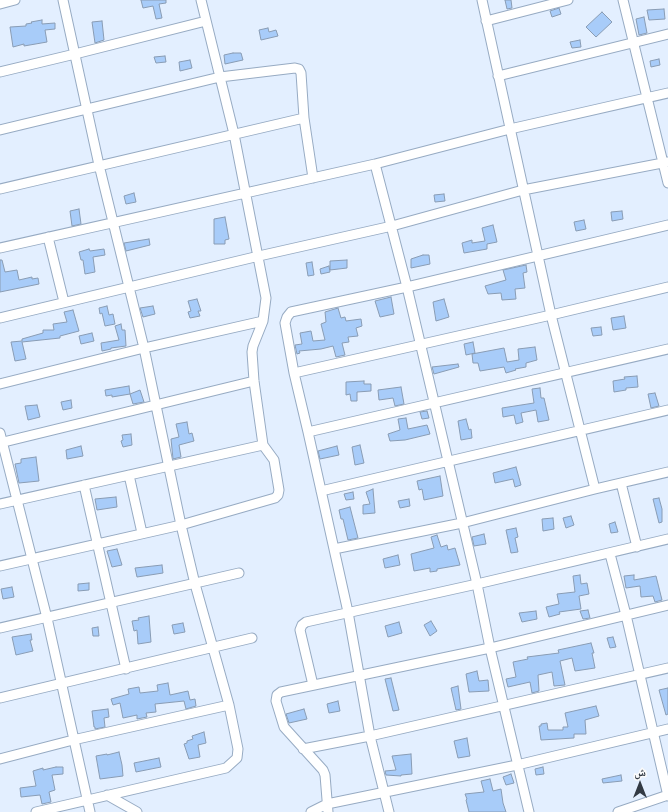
<!DOCTYPE html>
<html>
<head>
<meta charset="utf-8">
<style>
  body { margin:0 }
  #map { position:relative; width:668px; height:812px; overflow:hidden; background:#e3efff; font-family:Arial,"Noto Naskh Arabic",sans-serif }
  canvas { display:block }
  .north { position:absolute; left:620px; top:764px; width:40px; height:40px; -webkit-text-stroke:3px #fbfbfb; paint-order:stroke; rotate:0deg; font-size:11px; font-weight:700; line-height:16px; text-align:center; color:#323a44 }
  .north::after { content:''; display:block; margin:auto; width:14px; height:18px; background:#323a44; clip-path:polygon(50% 0,100% 100%,50% 72%,0 100%) }
</style>
</head>
<body>
<div id="map">
<canvas width="668" height="812"></canvas>
<div class="north">ش</div>
</div>
<script>
const ctx = document.querySelector('canvas').getContext('2d');
ctx.lineJoin = 'round';
function paint(path, color) {
  ctx.fillStyle = color;
  ctx.fill(path, 'evenodd');
}
function shape(rows) {
  const path = new Path2D();
  for (const r of rows) {
    path.moveTo(r[0], r[1]);
    for (let i = 2; i < r.length; i += 2) path.lineTo(r[i], r[i + 1]);
  }
  return path;
}
function stroke(path, color, width, dash) {
  ctx.strokeStyle = color;
  ctx.lineWidth = width;
  ctx.lineCap = dash ? 'butt' : 'round';
  ctx.setLineDash(dash || []);
  ctx.stroke(path);
}
const building = shape([
  [141,0,166,0,166,3,159,4,162,18,156,19,153,6,143,8,141,0],
  [505,0,511,0,512,8,507,9,505,0],
  [559,8,561,14,552,17,550,11,559,8],
  [664,9,665,19,649,20,647,10,664,9],
  [602,12,612,22,596,37,586,27,602,12],
  [644,17,647,33,639,35,636,19,644,17],
  [42,20,42,24,55,23,55,29,45,30,47,42,24,46,24,44,13,47,10,27,26,26,26,24,32,23,31,22,42,20],
  [102,21,104,40,95,43,92,22,102,21],
  [268,28,269,32,276,30,278,36,261,40,259,30,268,28],
  [580,40,581,47,572,48,570,42,580,40],
  [233,53,241,53,243,60,225,64,224,55,233,53],
  [165,56,166,62,156,63,154,57,165,56],
  [659,59,660,65,651,67,650,61,659,59],
  [190,60,192,68,180,71,179,62,190,60],
  [134,193,136,202,126,204,124,196,134,193],
  [444,194,445,201,435,202,434,195,444,194],
  [79,209,81,224,72,226,70,211,79,209],
  [622,211,623,219,612,221,611,212,622,211],
  [225,217,229,239,225,240,225,244,214,244,214,219,225,217],
  [584,220,586,229,576,231,574,222,584,220],
  [493,225,497,242,487,244,487,249,464,253,462,243,472,240,472,243,485,241,482,228,493,225],
  [149,239,150,245,126,251,124,243,149,239],
  [89,249,90,251,104,249,105,255,93,257,95,272,85,274,83,260,81,260,79,252,89,249],
  [423,255,429,255,430,264,411,268,411,259,423,255],
  [0,260,2,260,5,272,17,270,19,280,32,277,32,279,38,278,39,284,0,292,0,260],
  [347,260,347,268,330,270,330,261,347,260],
  [312,262,314,275,308,276,306,263,312,262],
  [526,265,527,272,523,273,525,288,515,289,516,299,502,300,501,293,488,294,485,286,506,280,503,270,526,265],
  [329,266,330,272,321,274,320,269,329,266],
  [391,297,394,314,380,317,375,301,391,297],
  [197,299,201,311,198,311,200,316,190,318,188,312,191,311,188,301,197,299],
  [444,299,449,317,436,321,433,302,444,299],
  [107,306,109,315,113,314,115,324,105,326,102,313,100,314,99,308,107,306],
  [153,306,155,314,143,317,140,308,153,306],
  [338,308,341,318,345,317,346,321,361,319,362,326,356,328,358,336,348,337,349,342,342,343,345,355,336,357,333,346,321,349,299,351,300,353,297,354,295,345,302,344,300,333,311,331,313,341,325,340,321,324,326,322,325,312,338,308],
  [73,310,79,331,60,336,60,338,22,342,26,359,15,361,11,342,22,341,22,339,43,333,43,330,54,330,53,324,67,322,64,312,73,310],
  [624,316,626,328,613,330,611,318,624,316],
  [121,324,122,330,125,330,126,346,111,348,111,349,102,351,101,343,119,340,115,326,121,324],
  [601,327,602,335,593,336,591,328,601,327],
  [92,333,94,341,81,344,79,336,92,333],
  [473,342,475,353,466,355,464,344,473,342],
  [535,347,537,360,526,363,526,367,515,369,516,370,506,373,504,367,480,371,478,363,473,363,472,354,504,348,507,362,519,360,518,349,535,347],
  [458,364,459,367,434,374,432,367,458,364],
  [637,376,638,387,626,388,626,390,614,392,613,381,625,379,624,377,637,376],
  [364,381,364,384,371,384,371,391,357,392,357,401,351,401,350,394,346,395,346,382,364,381],
  [129,386,130,394,140,390,144,402,133,404,130,394,112,397,112,395,106,396,105,390,129,386],
  [401,387,404,404,395,406,393,398,379,400,378,390,401,387],
  [540,388,541,398,544,398,549,420,538,422,536,410,521,413,523,422,516,424,514,415,503,417,502,408,534,403,532,389,540,388],
  [655,393,659,406,651,408,648,394,655,393],
  [71,400,72,408,63,410,61,402,71,400],
  [37,405,40,417,28,420,25,406,37,405],
  [427,411,429,418,422,419,420,412,427,411],
  [406,418,408,429,427,425,430,434,405,440,390,441,388,434,400,430,398,419,406,418],
  [466,419,469,430,471,429,472,438,461,440,458,421,466,419],
  [187,422,189,434,192,433,194,441,179,445,181,457,173,459,171,439,179,437,176,424,187,422],
  [131,434,132,445,123,447,121,441,123,440,122,435,131,434],
  [360,445,364,463,355,465,352,447,360,445],
  [81,446,83,456,67,459,66,450,81,446],
  [337,446,339,455,320,459,318,451,337,446],
  [36,457,39,481,19,483,15,464,21,463,21,459,36,457],
  [516,467,521,485,515,487,513,479,495,483,493,473,516,467],
  [440,476,443,496,424,500,422,489,419,490,417,481,440,476],
  [373,489,375,513,363,514,363,505,370,504,366,492,373,489],
  [353,492,354,499,346,500,344,494,353,492],
  [116,497,117,507,97,510,95,499,116,497],
  [659,498,662,509,662,522,659,523,653,499,659,498],
  [409,499,410,506,400,508,398,501,409,499],
  [350,507,358,538,348,540,343,519,341,519,339,510,350,507],
  [571,516,574,525,566,528,563,518,571,516],
  [553,518,554,529,543,531,542,519,553,518],
  [615,522,618,532,611,533,609,524,615,522],
  [516,528,518,537,515,538,518,552,511,553,506,530,516,528],
  [484,534,486,544,474,546,472,537,484,534],
  [437,535,441,547,447,545,448,550,455,548,460,565,437,569,437,571,430,572,430,568,414,571,411,554,434,548,431,537,437,535],
  [117,549,122,565,112,567,107,551,117,549],
  [398,555,400,565,385,568,383,559,398,555],
  [162,565,163,573,137,577,135,568,162,565],
  [580,575,581,584,587,583,589,594,579,596,581,609,559,612,560,614,549,617,546,607,559,604,557,594,575,592,573,576,580,575],
  [634,575,634,580,656,576,662,600,655,602,653,596,641,597,640,586,626,588,624,576,634,575],
  [89,583,89,590,78,591,78,584,89,583],
  [12,587,14,597,3,599,1,589,12,587],
  [588,610,590,618,583,619,580,611,588,610],
  [536,611,537,619,522,622,519,613,536,611],
  [149,616,151,642,138,644,137,630,134,631,132,621,139,620,138,618,149,616],
  [431,621,437,631,430,636,424,625,431,621],
  [399,622,402,633,388,637,385,626,399,622],
  [183,623,185,632,174,634,172,625,183,623],
  [98,627,99,636,93,636,92,628,98,627],
  [31,634,32,640,30,640,33,651,16,655,12,637,31,634],
  [613,637,616,647,610,648,607,638,613,637],
  [591,643,594,653,592,653,595,668,575,671,572,658,560,661,565,685,554,686,552,672,538,675,539,691,532,693,530,682,508,687,506,679,516,677,513,662,528,659,527,657,559,653,558,650,591,643],
  [477,671,479,681,488,680,489,691,469,692,466,674,477,671],
  [391,678,399,710,393,711,385,679,391,678],
  [168,683,170,695,188,691,190,700,195,699,196,706,186,709,184,701,155,704,156,712,146,713,147,717,137,719,137,715,123,718,120,703,113,705,111,699,129,694,128,689,139,687,140,693,158,691,157,685,168,683],
  [458,686,461,709,456,710,451,688,458,686],
  [668,688,668,714,666,715,659,690,668,688],
  [338,701,340,711,329,713,327,704,338,701],
  [596,706,599,716,585,720,586,734,574,734,574,738,541,740,539,726,541,726,541,724,547,723,548,730,563,730,563,727,568,727,565,713,596,706],
  [108,709,109,717,104,718,105,727,95,729,95,727,94,727,92,711,108,709],
  [304,709,307,719,289,723,286,714,304,709],
  [204,732,206,743,198,745,200,757,189,759,184,744,187,743,187,741,193,739,192,736,204,732],
  [467,738,470,756,458,758,454,741,467,738],
  [119,752,122,765,123,776,100,779,96,756,107,754,107,755,119,752],
  [411,754,412,774,401,775,401,776,386,775,385,771,396,770,392,756,411,754],
  [159,758,161,767,136,772,134,763,159,758],
  [56,767,63,767,63,774,52,775,55,790,49,792,51,802,42,804,40,795,21,797,20,788,36,786,33,771,43,768,43,770,56,767],
  [543,767,544,774,536,775,535,769,543,767],
  [511,774,514,783,506,785,503,777,511,774],
  [621,775,622,781,603,783,602,779,621,775],
  [490,779,493,791,501,789,503,803,506,812,469,812,466,800,467,799,465,794,484,792,481,781,490,779]
]);
const minor = shape([
  [482,0,551,315,595,489],
  [623,0,668,183],
  [0,4,15,0],
  [486,21,568,0],
  [0,72,75,54,206,21],
  [498,76,668,34],
  [0,130,220,77,295,68,299,69,301,73,304,118,313,178],
  [375,164,407,287,477,584,490,648,529,812],
  [0,189,304,118],
  [48,237,64,302],
  [0,248,375,164,510,129,668,93],
  [0,318,259,256,392,226,523,190,668,162],
  [294,373,551,315,668,287],
  [0,384,144,348,263,321],
  [308,432,668,349],
  [0,433,47,618,90,812],
  [0,443,254,381],
  [129,475,142,533],
  [621,483,637,547],
  [84,485,126,669],
  [321,491,668,410],
  [0,504,263,445],
  [334,549,462,523,595,489,668,472],
  [610,554,626,615,668,796],
  [0,566,181,525,275,498,278,495,279,490,274,460,263,445,254,381,252,352,253,346,263,321,266,298,234,134,201,0],
  [0,628,239,573],
  [313,685,300,630,302,625,306,622,477,584,668,539],
  [0,698,252,638],
  [303,749,370,736,668,668],
  [0,759,73,740,229,705],
  [107,795,137,812],
  [36,812,226,768,237,758,238,749,229,705,195,584,181,525,144,348,99,165,63,0],
  [311,812,327,804,517,765,668,729],
  [328,812,325,775,323,770,284,727,276,701,277,695,281,692,490,648,668,605],
  [389,812,370,736,348,612,308,432,294,373,285,323,287,317,291,312,407,287,668,225],
  [618,812,668,795]
]);
paint(building, '#a8ccf9');
stroke(building, '#899cb4', 1);
stroke(minor, '#97abc3', 11);
stroke(minor, '#fff', 9);
</script>
</body>
</html>
